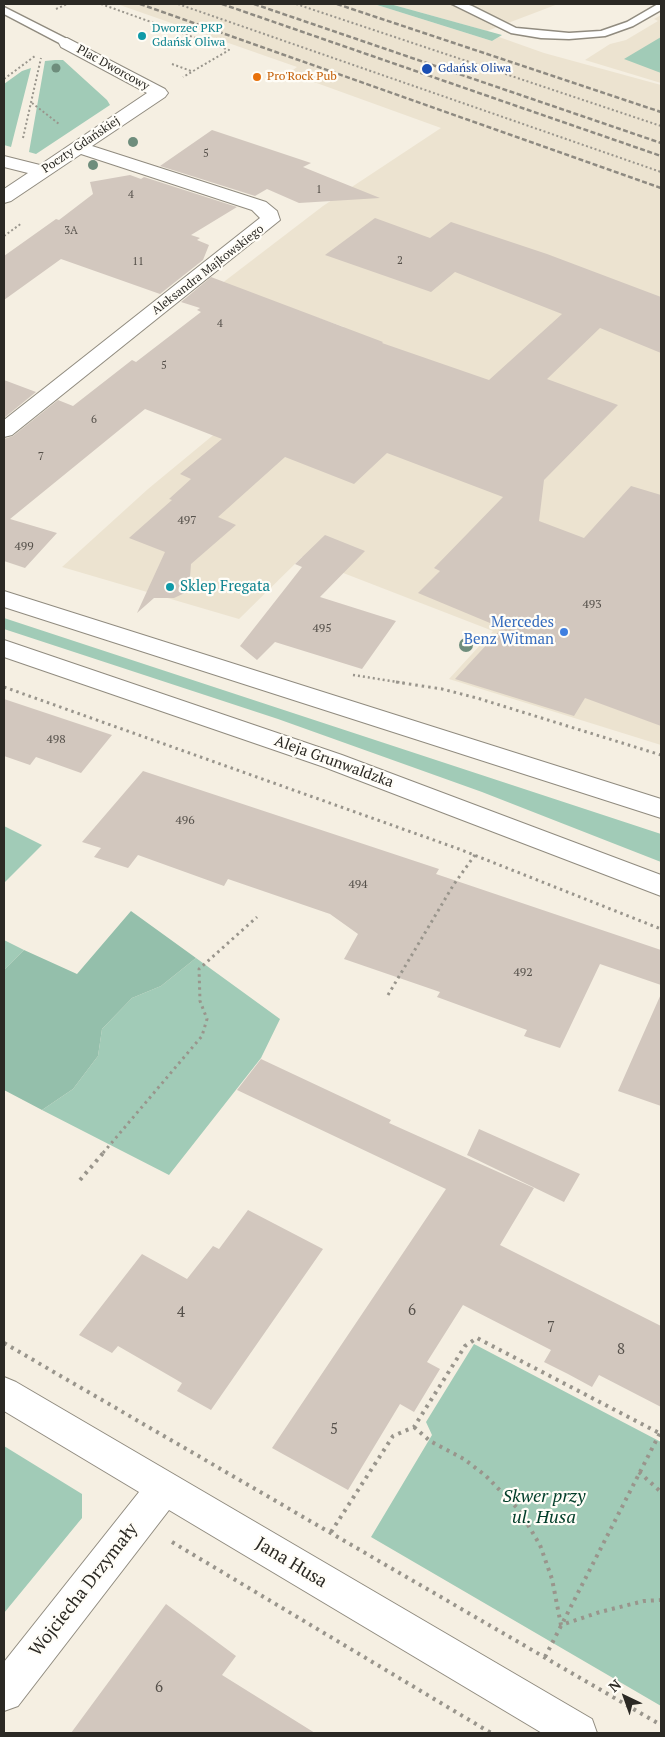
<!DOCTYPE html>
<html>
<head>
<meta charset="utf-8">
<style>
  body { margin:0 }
  #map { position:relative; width:665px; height:1737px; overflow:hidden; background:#f5efe2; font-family:"PT Serif",serif }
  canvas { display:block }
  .frame { position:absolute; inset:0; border:5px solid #2b2924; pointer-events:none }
  .north { position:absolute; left:600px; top:1672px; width:50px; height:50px; -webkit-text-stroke:4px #fffdf7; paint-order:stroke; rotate:318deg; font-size:14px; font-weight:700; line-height:20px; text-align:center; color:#2b2924 }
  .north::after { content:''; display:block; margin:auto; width:18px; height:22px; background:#2b2924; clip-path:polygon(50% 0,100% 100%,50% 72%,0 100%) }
</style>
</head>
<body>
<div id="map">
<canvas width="665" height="1737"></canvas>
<div class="frame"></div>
<div class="north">N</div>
</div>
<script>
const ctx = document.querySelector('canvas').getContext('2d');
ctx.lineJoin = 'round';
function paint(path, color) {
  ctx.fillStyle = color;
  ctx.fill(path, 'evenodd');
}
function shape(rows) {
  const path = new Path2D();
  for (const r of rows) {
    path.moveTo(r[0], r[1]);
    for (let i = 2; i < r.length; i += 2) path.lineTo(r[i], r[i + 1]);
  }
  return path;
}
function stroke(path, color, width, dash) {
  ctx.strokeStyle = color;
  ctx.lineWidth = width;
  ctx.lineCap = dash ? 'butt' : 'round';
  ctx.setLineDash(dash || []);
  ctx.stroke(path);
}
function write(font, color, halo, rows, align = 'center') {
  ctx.font = font + ' "PT Serif",serif';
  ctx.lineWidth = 4.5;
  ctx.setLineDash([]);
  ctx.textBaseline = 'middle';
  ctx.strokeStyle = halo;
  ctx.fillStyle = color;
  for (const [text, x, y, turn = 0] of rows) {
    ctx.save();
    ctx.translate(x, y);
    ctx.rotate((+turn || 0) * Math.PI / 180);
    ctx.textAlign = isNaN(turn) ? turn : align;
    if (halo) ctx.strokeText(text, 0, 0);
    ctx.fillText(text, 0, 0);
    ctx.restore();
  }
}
const built = shape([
  [117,4,374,4,492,41,499,37,544,53,661,85,661,745,449,679,493,631,302,557,239,619,62,567,148,489,344,327,221,284,323,206,441,128,289,73,297,67],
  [390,4,558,4,487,31],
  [661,15,661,83,585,60,610,44,626,40,658,21,654,19]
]);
const green = shape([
  [374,4,390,4,502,35,492,41],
  [661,37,661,73,624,59],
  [55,60,63,60,107,100,110,105,36,154,29,152,45,61],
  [31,68,11,147,4,145,4,84,22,71],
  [4,618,661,834,661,862,482,792,278,719,4,629],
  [4,826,42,845,4,883],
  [4,940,24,950,4,970],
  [196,958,280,1019,261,1058,169,1175,42,1110,73,1089,98,1056,102,1029,132,998,161,986],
  [474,1344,661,1442,661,1706,371,1537,432,1435,426,1422],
  [4,1446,82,1494,82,1518,4,1613]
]);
const forest = shape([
  [131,911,196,958,161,986,132,998,102,1029,98,1056,73,1089,42,1110,4,1090,4,970,24,950,77,974]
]);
const building = shape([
  [212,130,311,163,303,167,380,198,299,203,267,189,255,196,160,166],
  [130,175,141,179,144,177,237,207,191,235,200,238,197,240,209,245,203,260,160,294,61,259,4,300,4,256,56,219,59,220,93,194,90,182],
  [375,218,430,238,451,222,547,254,661,297,661,353,600,328,547,379,618,405,544,480,539,521,584,538,631,486,661,495,661,726,585,698,574,716,455,679,502,628,418,593,440,571,434,568,503,497,387,453,354,484,285,457,218,517,236,525,191,564,189,591,174,598,154,598,137,613,165,552,129,538,172,500,169,499,191,479,180,474,222,439,145,409,10,519,57,533,25,568,4,561,4,439,13,436,58,400,73,406,132,360,136,362,201,312,197,310,200,308,181,302,211,277,383,342,382,343,489,380,562,314,455,272,431,292,325,255],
  [4,380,36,392,4,418],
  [325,535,365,551,320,597,396,621,362,669,275,642,257,660,240,646,302,567,295,564],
  [4,699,112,735,81,773,36,757,30,765,4,756],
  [143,771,439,869,436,874,661,950,661,985,600,964,560,1048,524,1036,527,1030,437,997,440,992,344,959,358,934,330,914,228,879,224,886,138,855,128,868,94,857,101,848,82,842],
  [661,994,661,1106,618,1091],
  [261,1059,391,1120,389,1123,534,1188,500,1245,661,1326,661,1407,599,1375,592,1387,568,1374,544,1362,551,1350,463,1305,427,1362,440,1369,414,1412,400,1404,348,1490,272,1448,446,1189,237,1090],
  [479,1129,580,1174,564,1202,467,1155],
  [248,1210,323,1249,211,1410,177,1391,182,1383,118,1346,112,1353,79,1335,142,1254,187,1279,213,1246,219,1249],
  [166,1604,236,1656,222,1675,315,1733,71,1733]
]);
const pathFar3 = shape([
  [101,4,229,50,183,77],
  [178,4,661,172],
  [296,4,661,126],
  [56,9,67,4],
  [172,64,191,71],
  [4,79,35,56],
  [32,103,59,124],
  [23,138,41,58],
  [4,236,22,223]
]);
const pathFar2 = shape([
  [353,675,404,683]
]);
const pathFar1 = shape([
  [396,682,442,689,477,698,661,755],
  [4,687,459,849,661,929],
  [388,995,454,884,475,855],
  [103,1153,202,1036,207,1019,200,1001,199,969,257,917]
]);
const path = shape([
  [80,1180,104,1152],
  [4,1343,661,1725],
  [414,1427,430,1441,464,1459,486,1476,519,1510,540,1545,552,1579,561,1625,600,1612,644,1601,661,1600],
  [639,1472,661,1492],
  [331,1532,393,1436,414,1427,465,1346,477,1338,661,1434],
  [172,1542,491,1733],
  [545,1657,660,1433]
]);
const lane = shape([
  [452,4,466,4,472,6,516,28,569,33,601,31,627,22,658,4,661,4,661,10,633,26,605,36,569,39,541,38,511,33,452,4],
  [4,7,71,41,72,43,67,46,63,45,4,14,4,7]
]);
const street = shape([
  [67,38,165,89,168,93,165,97,92,146,266,202,277,211,280,220,12,435,4,437,4,420,260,218,252,210,81,154,11,201,4,203,4,189,28,173,4,167,4,156,40,165,147,93,61,47,59,43,61,39,67,38],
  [4,1377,16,1382,592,1719,597,1733,542,1733,169,1510,18,1706,4,1711,4,1662,139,1492,4,1411,4,1377]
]);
const primary = shape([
  [4,591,661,799,661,818,4,607,4,591],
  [4,640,342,755,661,875,661,896,324,767,4,657,4,640]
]);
const rail = shape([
  [140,4,661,188],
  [222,4,661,156],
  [254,4,661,143],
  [337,4,661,112]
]);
const trees = [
  [56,68,4.5],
  [133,142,5],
  [93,165,5],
  [466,645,7]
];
const markers = [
  [142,36,5,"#0f9aa8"],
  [427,69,6,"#1a4fb4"],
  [257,77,5,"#e8710a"],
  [170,587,5,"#0f9aa8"],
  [564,632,5,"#3f7fe0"]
];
const farNumbernames = [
  ["5",206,154],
  ["1",319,190],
  ["4",131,195],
  ["3A",71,231],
  ["2",400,261],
  ["11",138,262],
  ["4",220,324],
  ["5",164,366],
  ["6",94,420]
];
const farCulturenames = [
  ["Dworzec PKP",152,29],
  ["Gdańsk Oliwa",152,43]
];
const farStreetnames = [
  ["Plac Dworcowy",113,68,29],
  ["Poczty Gdańskiej",81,145,-34],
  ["Aleksandra Majkowskiego",208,270,-38]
];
const farTransitnames = [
  ["Gdańsk Oliwa",438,69]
];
const farFoodnames = [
  ["Pro'Rock Pub",267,77]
];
const numberNames = [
  ["7",41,457],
  ["497",187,521],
  ["499",24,547],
  ["493",592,605],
  ["495",322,629],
  ["498",56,740],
  ["496",185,821],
  ["494",358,885],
  ["492",523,973]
];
const cultureNames = [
  ["Sklep Fregata",180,587]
];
const shopNames = [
  ["Mercedes",554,623],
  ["Benz Witman",554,640]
];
const streetNames = [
  ["Aleja Grunwaldzka",334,762,20]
];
const nearNumbernames = [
  ["6",412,1311],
  ["4",181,1313],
  ["7",551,1328],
  ["8",621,1350],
  ["5",334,1430],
  ["6",159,1688]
];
const nearParknames = [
  ["Skwer przy",544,1497],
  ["ul. Husa",544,1518]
];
const nearStreetnames = [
  ["Jana Husa",291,1563,31],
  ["Wojciecha Drzymały",84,1590,-52]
];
paint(built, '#ece3d0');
paint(green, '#a1cbb7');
paint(forest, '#94bfab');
paint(building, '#d2c7be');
stroke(lane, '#908b7f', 3);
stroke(street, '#908b7f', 2);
stroke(primary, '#908b7f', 2);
stroke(pathFar3, '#99958c', 2, [2, 2.5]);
stroke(pathFar2, '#99958c', 2.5, [2, 3]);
stroke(pathFar1, '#99958c', 3, [2.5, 4]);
stroke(path, '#99958c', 4, [3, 5]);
paint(lane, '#fff');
paint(street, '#fff');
paint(primary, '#fff');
stroke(rail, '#8e8a81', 2.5, [5, 2.5]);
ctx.fillStyle = '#6e8d7c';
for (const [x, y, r] of trees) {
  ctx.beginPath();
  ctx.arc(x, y, r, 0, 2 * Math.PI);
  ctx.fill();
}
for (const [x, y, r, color] of markers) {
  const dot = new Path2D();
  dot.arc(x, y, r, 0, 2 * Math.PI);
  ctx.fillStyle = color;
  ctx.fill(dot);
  stroke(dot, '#fffdf7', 2);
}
write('11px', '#55504a', null, farNumbernames);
write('12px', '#0d838f', '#fffdf7', farCulturenames, 'left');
write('12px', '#2b2924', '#fffdf7', farStreetnames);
write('12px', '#164399', '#fffdf7', farTransitnames, 'left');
write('12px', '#c56008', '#fffdf7', farFoodnames, 'left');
write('12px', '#55504a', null, numberNames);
write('15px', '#0d838f', '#fffdf7', cultureNames, 'left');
write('15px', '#366cbe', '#fffdf7', shopNames, 'right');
write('15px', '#2b2924', '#fffdf7', streetNames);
write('15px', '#55504a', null, nearNumbernames);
write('italic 18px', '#003d29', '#fffdf7', nearParknames);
write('18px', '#2b2924', '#fffdf7', nearStreetnames);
</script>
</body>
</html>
